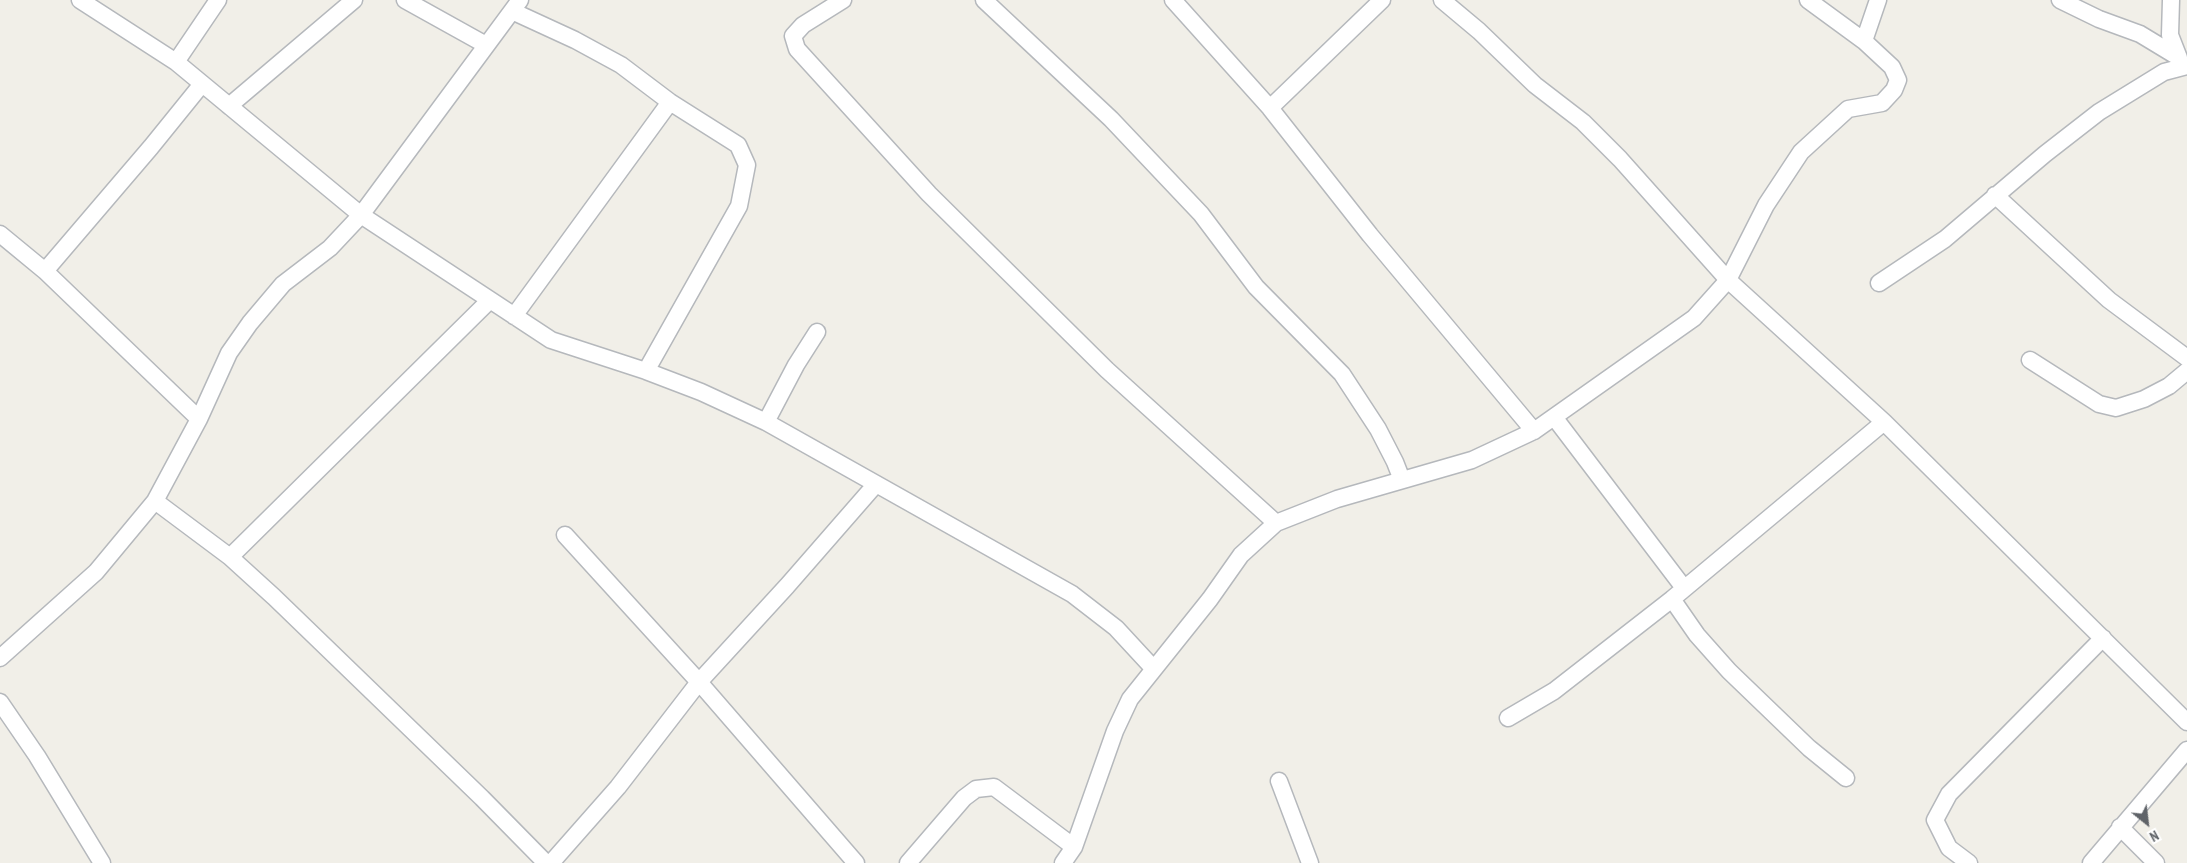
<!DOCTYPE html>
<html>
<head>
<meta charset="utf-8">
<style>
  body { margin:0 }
  #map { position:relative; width:2187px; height:863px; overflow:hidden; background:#f1efe8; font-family:"PT Sans Narrow",sans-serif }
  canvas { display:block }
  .north { position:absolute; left:2122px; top:798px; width:50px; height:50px; -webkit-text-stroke:4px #fff; paint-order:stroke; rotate:151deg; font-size:14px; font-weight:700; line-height:20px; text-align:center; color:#5f6368 }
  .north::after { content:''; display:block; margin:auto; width:18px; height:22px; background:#5f6368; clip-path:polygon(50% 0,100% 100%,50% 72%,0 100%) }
</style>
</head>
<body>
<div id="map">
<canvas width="2187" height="863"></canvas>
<div class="north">N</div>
</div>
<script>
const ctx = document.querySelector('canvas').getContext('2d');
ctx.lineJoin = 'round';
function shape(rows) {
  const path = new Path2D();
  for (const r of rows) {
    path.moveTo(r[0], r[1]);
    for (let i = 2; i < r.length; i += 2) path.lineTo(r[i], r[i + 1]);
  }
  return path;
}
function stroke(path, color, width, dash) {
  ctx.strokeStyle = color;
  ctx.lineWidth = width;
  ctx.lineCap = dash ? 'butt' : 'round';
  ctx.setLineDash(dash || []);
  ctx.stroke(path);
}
const minor = shape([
  [80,0,176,62,361,215,551,340,646,371,701,392,766,422,1072,594,1116,628,1153,668],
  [405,0,486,45],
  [843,0,803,25,793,36,797,49,929,194,1107,370,1276,523],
  [984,0,1111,119,1201,214,1256,287,1342,374,1378,429,1395,462,1402,480],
  [1173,0,1270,108,1370,235,1534,431],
  [1442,0,1479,31,1535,85,1583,122,1620,159,1728,280,1884,422,2187,722],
  [1808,0,1864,41],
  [2060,0,2099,19,2140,34,2178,57],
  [2171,0,2170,35,2179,58],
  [512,11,575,40,621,65,670,102,738,145,747,165,739,206,646,371],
  [176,62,218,0],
  [229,106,354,0],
  [1270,108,1382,0],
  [1995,195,2109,300,2187,358],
  [0,234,45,271,199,419],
  [45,271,151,147,202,84],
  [1879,283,1945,239,2045,154,2099,112,2164,72,2187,66],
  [514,316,670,102],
  [2030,360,2099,404,2116,408,2144,399,2169,386,2187,371],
  [1554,417,1684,588],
  [766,422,796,365,817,332],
  [155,501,230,557,274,597,482,798,546,863],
  [565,535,699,682,856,863],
  [230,557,490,300],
  [1672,599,1697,635,1729,671,1809,748,1846,778],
  [0,658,96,572,155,501,199,419,229,353,250,323,283,284,330,248,361,215,520,0],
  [0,702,37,756,102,863],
  [1508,718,1554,691,1672,599,1884,422],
  [1279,781,1310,863],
  [2120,827,2156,863],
  [551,863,618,787,699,682,787,586,876,484],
  [908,863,964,798,976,789,994,787,1074,847],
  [1063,863,1074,847,1115,731,1130,699,1210,599,1241,555,1276,523,1337,499,1472,460,1534,431,1694,318,1728,280,1766,205,1801,152,1848,109,1882,103,1894,90,1898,80,1892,67,1864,41,1878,0],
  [1969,863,1949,848,1935,820,1949,794,2103,638],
  [2091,863,2187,750]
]);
stroke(minor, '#b5b8bc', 19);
stroke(minor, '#fff', 16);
</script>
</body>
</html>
